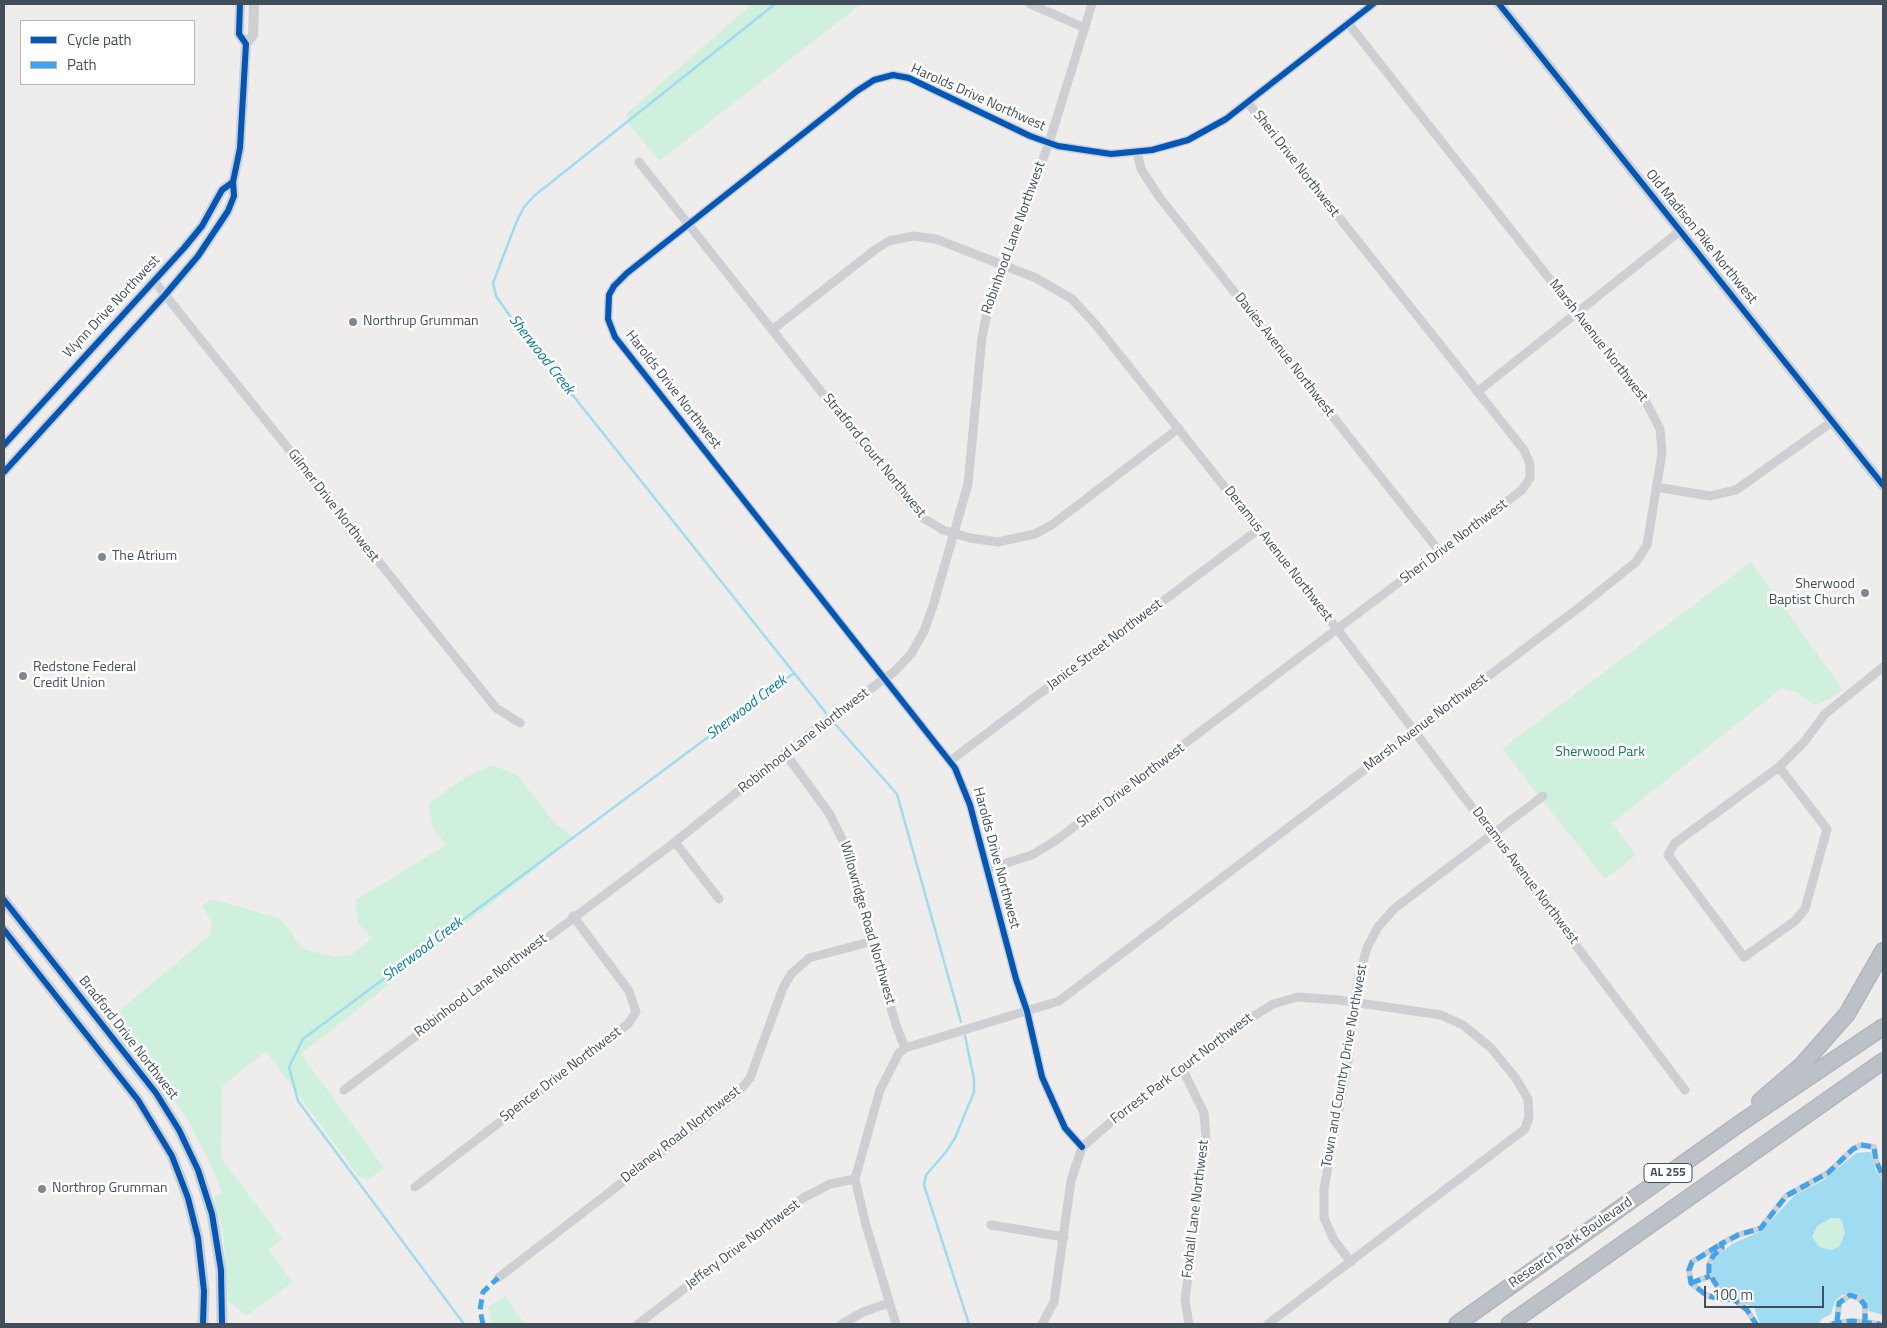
<!DOCTYPE html>
<html>
<head>
<meta charset="utf-8">
<style>
  body { margin:0 }
  #map { position:relative; width:1887px; height:1328px; overflow:hidden; background:#eeedec; font-family:"Titillium Web",sans-serif }
  canvas { display:block }
  .frame { position:absolute; inset:0; border:5px solid #434e5b; pointer-events:none }
  .legend { position:absolute; left:20px; top:20px; width:175px; height:65px; box-sizing:border-box; background:#fff; border:1px solid #b4b8bd; margin:0; padding:6px 9px; list-style:none; font-size:15px; color:#434e5b }
  .legend li { display:flex; align-items:center; gap:10px; height:25px }
  .legend b { width:25px; border:1px solid #b4b8bd }
  .scale { position:absolute; left:1704px; top:1286px; width:120px; height:22px; box-sizing:border-box; border:2px solid #434e5b; border-top:0; padding-left:6px; font-size:15px; line-height:18px; white-space:nowrap; color:#434e5b; -webkit-text-stroke:4px #fff; paint-order:stroke }
</style>
</head>
<body>
<div id="map">
<canvas width="1887" height="1328"></canvas>
<div class="frame"></div>
<ul class="legend">
<li><b style="height:6px;background:#0057b8"></b>Cycle path</li>
<li><b style="height:6px;background:#3fa4ed"></b>Path</li>
</ul>
<div class="scale">100 m</div>
</div>
<script>
const ctx = document.querySelector('canvas').getContext('2d');
ctx.lineJoin = 'round';
function paint(path, color) {
  ctx.fillStyle = color;
  ctx.fill(path, 'evenodd');
}
function shape(rows) {
  const path = new Path2D();
  for (const r of rows) {
    path.moveTo(r[0], r[1]);
    for (let i = 2; i < r.length; i += 2) path.lineTo(r[i], r[i + 1]);
  }
  return path;
}
function stroke(path, color, width, dash) {
  ctx.strokeStyle = color;
  ctx.lineWidth = width;
  ctx.lineCap = dash ? 'butt' : 'round';
  ctx.setLineDash(dash || []);
  ctx.stroke(path);
}
function write(font, color, halo, rows, align = 'center') {
  ctx.font = font + ' "Titillium Web",sans-serif';
  ctx.lineWidth = 5;
  ctx.setLineDash([]);
  ctx.textBaseline = 'middle';
  ctx.strokeStyle = halo;
  ctx.fillStyle = color;
  for (const [text, x, y, turn = 0] of rows) {
    ctx.save();
    ctx.translate(x, y);
    ctx.rotate((+turn || 0) * Math.PI / 180);
    ctx.textAlign = isNaN(turn) ? turn : align;
    if (halo) ctx.strokeText(text, 0, 0);
    ctx.fillText(text, 0, 0);
    ctx.restore();
  }
}
const green = shape([
  [752,4,861,4,659,161,629,124,626,114],
  [1751,562,1843,690,1823,702,1813,705,1798,693,1782,688,1612,823,1636,855,1605,879,1502,749],
  [492,765,517,775,554,822,574,838,301,1054,384,1168,369,1179,359,1177,266,1051,222,1086,221,1158,282,1239,268,1250,293,1282,246,1316,228,1300,223,1231,214,1196,223,1194,208,1159,185,1115,108,1020,209,936,212,922,202,906,212,899,281,919,303,949,335,957,351,955,372,938,357,922,356,900,446,845,432,826,429,803,466,777],
  [1831,1218,1839,1218,1842,1221,1845,1233,1839,1247,1831,1250,1818,1247,1812,1237,1817,1226],
  [505,1296,525,1324,492,1324,488,1307]
]);
const water = shape([
  [1871,1152,1875,1169,1883,1182,1883,1315,1869,1311,1867,1303,1863,1298,1850,1293,1842,1295,1835,1301,1831,1314,1823,1318,1818,1324,1760,1324,1754,1307,1743,1303,1733,1295,1733,1291,1725,1290,1715,1282,1711,1269,1714,1259,1732,1244,1761,1231,1795,1195,1824,1180,1856,1153],
  [1831,1218,1839,1218,1842,1221,1845,1233,1839,1247,1831,1250,1819,1247,1812,1237,1817,1226]
]);
const stream = shape([
  [775,4,534,196,524,207,516,223,493,283,496,296,512,319,826,713],
  [835,724,897,794,961,1022],
  [965,1036,974,1079,974,1092,955,1138,946,1152,926,1175,924,1185,969,1324],
  [464,1324,298,1101,289,1067,303,1039,794,673]
]);
const pedestrian = shape([
  [1721,1244,1692,1262,1689,1270,1691,1283,1706,1295,1720,1299,1734,1299],
  [1691,1283,1710,1276],
  [1730,1293,1719,1289,1709,1273,1709,1265,1713,1256,1722,1248,1721,1244,1738,1235,1761,1228,1786,1196,1828,1173,1853,1149,1861,1145,1874,1147,1876,1161,1883,1176],
  [1731,1297,1747,1310,1756,1324],
  [1837,1322,1839,1303,1850,1295,1859,1298,1865,1305,1865,1322],
  [1832,1324,1851,1321,1880,1324]
]);
const minor = shape([
  [1030,4,1085,28],
  [1137,152,1141,169,1160,198,1440,552],
  [639,162,911,505,923,518,943,530,970,538,998,542,1035,534,1053,524,1179,428],
  [154,281,496,708,520,723],
  [772,330,876,249,889,241,913,236,936,239,1036,278,1072,299,1096,325,1338,630,1685,1090],
  [1477,392,1680,231],
  [1656,487,1710,496,1736,490,1833,421],
  [785,753,829,813,844,843,896,1025,905,1048],
  [950,761,1259,529],
  [1779,767,1827,829,1805,909,1795,921,1744,957,1668,855,1675,843,1779,767],
  [1779,767,1804,742,1825,714,1883,667],
  [675,842,719,899],
  [987,869,1032,855,1055,841,1522,490,1530,478,1530,464,1524,450,1248,103],
  [1182,1068,1204,1113,1206,1139,1185,1300,1189,1324],
  [344,1090,675,842,817,728,895,671,911,654,924,631,933,606,968,484,982,337,990,299,1049,143,1092,4],
  [1082,1147,1065,1128,1042,1077,1027,1011,1016,979,970,805,955,768,615,337,608,319,609,295,614,286,627,273,857,91,874,80,893,75,909,78,1030,136,1058,146,1111,154,1152,150,1188,140,1226,119,1373,4],
  [415,1187,628,1024,636,1012,629,991,573,916],
  [991,1225,1064,1237],
  [1351,1262,1334,1240,1324,1218,1324,1188,1348,1062,1358,979,1367,948,1378,927,1395,908,1543,796],
  [498,1278,737,1094,750,1078,783,988,791,974,809,958,873,941],
  [638,1324,803,1198,830,1184,855,1179],
  [842,1324,863,1312,889,1303],
  [896,1324,866,1225,855,1179,880,1090,899,1053,905,1048,1059,1001,1585,603,1636,562,1647,545,1662,453,1660,429,1645,400,1348,23],
  [1042,1324,1054,1302,1071,1181,1082,1147,1125,1110,1230,1031,1273,1004,1298,997,1339,1000,1441,1015,1463,1025,1491,1048,1515,1077,1528,1099,1529,1117,1525,1129,1268,1324]
]);
const tertiary = shape([
  [246,44,253,35,254,4],
  [4,445,184,248,202,226,222,190,233,182],
  [4,472,165,295,198,256,228,211,234,196,233,182,240,148,246,44,239,34,240,4]
]);
const secondary = shape([
  [1499,4,1883,485],
  [4,900,156,1093,179,1130,198,1170,212,1214,221,1270,222,1324],
  [4,930,138,1100,172,1156,188,1198,198,1238,204,1291,203,1324]
]);
const motorway = shape([
  [1760,1101,1802,1065,1847,1014,1883,951],
  [1457,1324,1739,1124,1883,1027],
  [1509,1324,1883,1061]
]);
const quiet = shape([
  [1718,1246,1692,1262,1689,1270,1691,1283,1706,1295,1720,1299,1734,1299],
  [1691,1283,1710,1276],
  [1730,1293,1719,1289,1709,1273,1709,1265,1713,1256,1722,1248,1721,1244,1738,1235,1761,1228,1786,1196,1828,1173,1853,1149,1861,1145,1874,1147,1876,1161,1883,1176],
  [1731,1297,1747,1310,1756,1324],
  [1837,1322,1839,1303,1850,1295,1859,1298,1865,1305,1865,1322],
  [483,1324,480,1310,483,1292,498,1278],
  [1832,1324,1851,1321,1880,1324]
]);
const cycleway = shape([
  [1499,4,1883,485],
  [4,445,184,248,202,226,222,190,233,182],
  [4,472,165,295,198,256,228,211,234,196,233,182,240,148,246,44,239,34,240,4],
  [4,900,156,1093,179,1130,198,1170,212,1214,221,1270,222,1324],
  [4,930,138,1100,172,1156,188,1198,198,1238,204,1291,203,1324],
  [1082,1147,1065,1128,1042,1077,1027,1011,1016,979,970,805,955,768,615,337,608,319,609,295,614,286,627,273,857,91,874,80,893,75,909,78,1030,136,1058,146,1111,154,1152,150,1188,140,1226,119,1373,4]
]);
const markers = [
  [353,322,5,"#7f868e"],
  [102,557,5,"#7f868e"],
  [1865,593,5,"#7f868e"],
  [23,676,5,"#7f868e"],
  [42,1189,5,"#7f868e"]
];
const shields = [
  [1668,1173,48]
];
const shieldNames = [
  ["AL 255",1668,1173]
];
const streetNames = [
  ["Harolds Drive Northwest",978,98,24],
  ["Sheri Drive Northwest",1296,164,52],
  ["Old Madison Pike Northwest",1701,237,51],
  ["Robinhood Lane Northwest",1014,238,-70],
  ["Wynn Drive Northwest",112,307,-47],
  ["Marsh Avenue Northwest",1598,341,52],
  ["Davies Avenue Northwest",1284,355,52],
  ["Harolds Drive Northwest",673,390,52],
  ["Stratford Court Northwest",874,456,51],
  ["Gilmer Drive Northwest",333,506,52],
  ["Sheri Drive Northwest",1454,542,-37],
  ["Deramus Avenue Northwest",1278,554,52],
  ["Janice Street Northwest",1105,645,-37],
  ["Marsh Avenue Northwest",1426,723,-37],
  ["Robinhood Lane Northwest",804,741,-38],
  ["Sheri Drive Northwest",1131,786,-37],
  ["Harolds Drive Northwest",996,858,75],
  ["Deramus Avenue Northwest",1525,876,53],
  ["Willowridge Road Northwest",867,923,74],
  ["Robinhood Lane Northwest",481,986,-37],
  ["Bradford Drive Northwest",128,1038,52],
  ["Town and Country Drive Northwest",1345,1066,-80],
  ["Forrest Park Court Northwest",1182,1069,-37],
  ["Spencer Drive Northwest",561,1075,-37],
  ["Delaney Road Northwest",681,1135,-38],
  ["Foxhall Lane Northwest",1196,1209,-83],
  ["Research Park Boulevard",1571,1243,-35],
  ["Jeffery Drive Northwest",743,1245,-37]
];
const poiNames = [
  ["Northrup Grumman",363,322],
  ["The Atrium",112,557],
  ["Sherwood",1855,585,"right"],
  ["Baptist Church",1855,601,"right"],
  ["Redstone Federal",33,668],
  ["Credit Union",33,684],
  ["Northrop Grumman",52,1189]
];
const parkNames = [
  ["Sherwood Park",1600,753]
];
const waterNames = [
  ["Sherwood Creek",541,355,52],
  ["Sherwood Creek",747,708,-37],
  ["Sherwood Creek",423,950,-37]
];
paint(green, '#cef0dd');
paint(water, '#9fdbf1');
stroke(stream, '#9fdbf1', 2.5);
stroke(motorway, '#b1b6bd', 18);
stroke(pedestrian, '#cdcfd2', 6);
stroke(minor, '#cdcfd2', 9);
stroke(tertiary, '#cdcfd2', 10);
stroke(secondary, '#cccfd2', 11);
stroke(motorway, '#bcc1c7', 15);
stroke(quiet, '#3fa4ed', 5, [10, 5]);
stroke(cycleway, '#0057b8', 6);
for (const [x, y, r, color] of markers) {
  const dot = new Path2D();
  dot.arc(x, y, r, 0, 2 * Math.PI);
  ctx.fillStyle = color;
  ctx.fill(dot);
  stroke(dot, '#fff', 2);
}
for (const [x, y, w] of shields) {
  const box = new Path2D();
  box.roundRect(x - w / 2, y - 9.5, w, 19, 4);
  ctx.fillStyle = '#fff';
  ctx.fill(box);
  stroke(box, '#434e5b', 1);
}
write('bold 12px', '#434e5b', null, shieldNames);
write('14px', '#434e5b', '#fff', streetNames);
write('14px', '#434e5b', '#fff', poiNames, 'left');
write('14px', '#0e814f', '#fff', parkNames);
write('italic 15px', '#017aa9', '#fff', waterNames);
</script>
</body>
</html>
